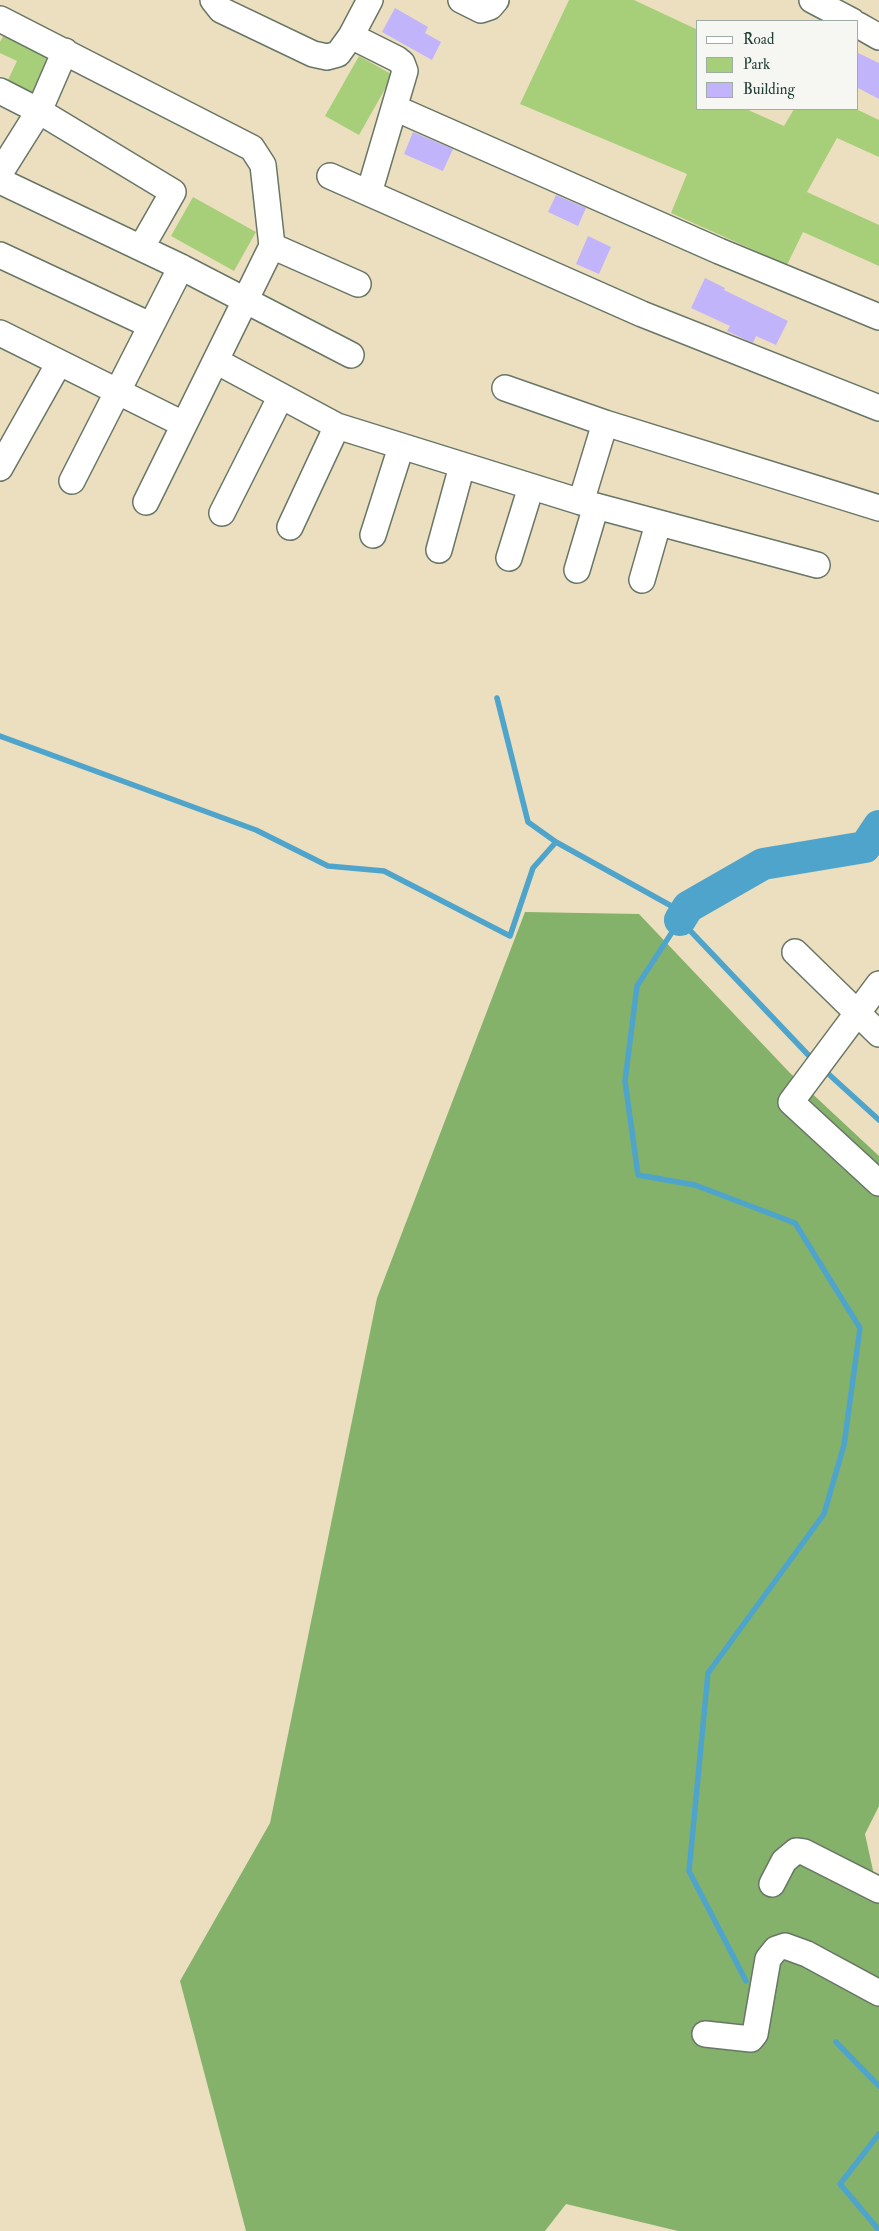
<!DOCTYPE html>
<html>
<head>
<meta charset="utf-8">
<style>
  body { margin:0 }
  #map { position:relative; width:879px; height:2231px; overflow:hidden; background:#ecdfbf; font-family:"IM FELL Double Pica",serif }
  canvas { display:block }
  .legend { position:absolute; left:696px; top:20px; width:162px; height:90px; box-sizing:border-box; background:#f6f6f2; border:1px solid #a0aca6; margin:0; padding:6px 9px; list-style:none; font-size:15px; color:#1f3d34 }
  .legend li { display:flex; align-items:center; gap:10px; height:25px }
  .legend b { width:25px; border:1px solid #a0aca6 }
</style>
</head>
<body>
<div id="map">
<canvas width="879" height="2231"></canvas>
<ul class="legend">
<li><b style="height:6px;background:#fff"></b>Road</li>
<li><b style="height:14px;background:#a7cf7a"></b>Park</li>
<li><b style="height:14px;background:#c1b4fb"></b>Building</li>
</ul>
</div>
<script>
const ctx = document.querySelector('canvas').getContext('2d');
ctx.lineJoin = 'round';
function paint(path, color) {
  ctx.fillStyle = color;
  ctx.fill(path, 'evenodd');
}
function shape(rows) {
  const path = new Path2D();
  for (const r of rows) {
    path.moveTo(r[0], r[1]);
    for (let i = 2; i < r.length; i += 2) path.lineTo(r[i], r[i + 1]);
  }
  return path;
}
function stroke(path, color, width, dash) {
  ctx.strokeStyle = color;
  ctx.lineWidth = width;
  ctx.lineCap = dash ? 'butt' : 'round';
  ctx.setLineDash(dash || []);
  ctx.stroke(path);
}
const green = shape([
  [569,0,634,0,698,30,698,109,746,109,784,126,794,109,856,109,879,120,879,157,837,138,807,192,879,225,879,266,803,232,787,265,671,213,687,174,520,104],
  [7,28,55,52,31,100,5,86,17,61,0,53,0,42],
  [359,56,393,75,359,135,325,116],
  [193,197,256,232,234,271,171,236]
]);
const forest = shape([
  [525,912,639,914,790,1073,879,1156,879,1806,865,1834,879,1898,879,2231,678,2231,566,2204,545,2231,246,2231,180,1981,270,1823,377,1298]
]);
const stream = shape([
  [497,698,528,822,556,842],
  [0,736,256,830,328,866,384,871,510,936,533,868,556,842,684,913],
  [823,1069,879,1120],
  [746,1981,689,1871,708,1673,824,1514,844,1445,860,1328,795,1223,695,1185,638,1175,625,1081,637,986,680,920,814,1061],
  [836,2042,879,2086],
  [879,2134,840,2184,879,2230]
]);
const river = shape([
  [680,920,688,907,763,864,865,847,879,826]
]);
const building = shape([
  [395,8,428,27,425,33,441,42,432,60,382,32],
  [858,53,879,63,879,99,858,88],
  [413,132,453,149,443,171,404,154],
  [556,195,586,208,578,226,548,212],
  [588,236,611,247,599,274,576,264],
  [705,278,725,288,724,290,788,321,776,345,756,336,753,343,748,341,727,331,730,326,691,308]
]);
const minor = shape([
  [213,0,221,10,313,54,327,57,338,54,351,36,370,0],
  [461,0,481,10,490,7,496,0],
  [812,0,852,21],
  [0,19,252,148,263,165,272,246,146,502],
  [858,25,879,37],
  [351,36,397,59,402,63,405,71,369,193],
  [0,91,39,111,173,192,141,248,0,181],
  [395,108,719,251,879,317],
  [0,173,39,111,65,51],
  [330,176,642,314,879,408],
  [272,246,358,284],
  [0,255,150,325],
  [181,267,351,355],
  [0,333,183,424],
  [216,361,337,426,581,502,817,565],
  [505,388,605,423,879,508],
  [0,468,59,363],
  [72,481,181,267,141,248],
  [581,502,605,423],
  [222,513,281,396],
  [290,527,337,426],
  [373,535,401,447],
  [439,550,462,466],
  [509,558,531,487],
  [577,570,596,506],
  [642,580,658,524],
  [795,952,879,1034],
  [879,984,791,1102,879,1183],
  [772,1884,784,1861,796,1851,804,1852,879,1890],
  [705,2034,751,2039,755,2034,768,1959,776,1949,785,1946,807,1954,879,1993]
]);
paint(green, '#a7cf7a');
paint(forest, '#85b26a');
stroke(stream, '#4fa4cb', 5.5);
stroke(river, '#4fa4cb', 32);
paint(building, '#c1b4fb');
stroke(minor, '#677665', 28);
stroke(minor, '#fff', 25);
</script>
</body>
</html>
